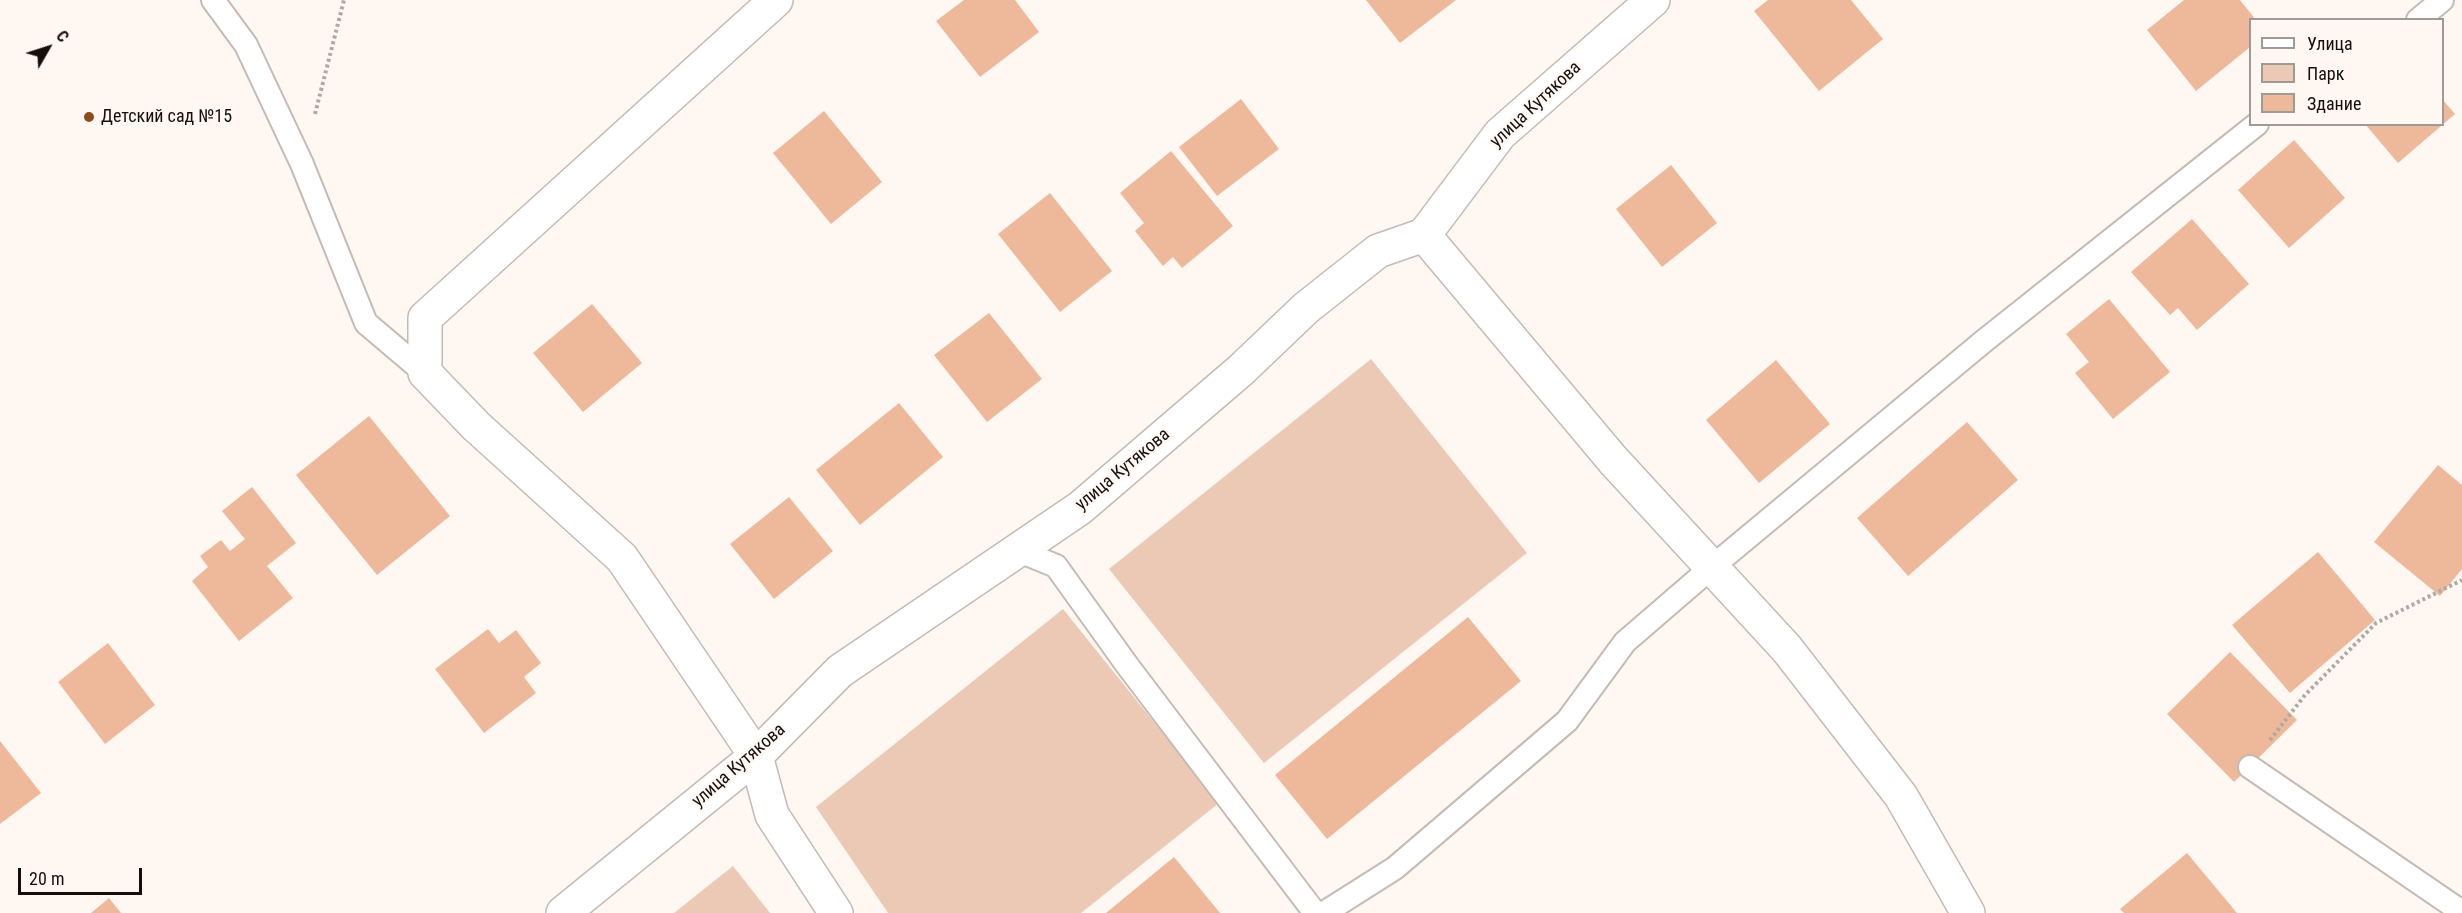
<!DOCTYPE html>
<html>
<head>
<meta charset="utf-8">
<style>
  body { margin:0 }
  #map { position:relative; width:2462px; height:913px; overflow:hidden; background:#fef7f2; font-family:"Roboto Condensed",sans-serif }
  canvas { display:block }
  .legend { position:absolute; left:2249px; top:18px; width:195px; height:108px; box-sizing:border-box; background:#fef7f2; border:2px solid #a09a96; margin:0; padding:8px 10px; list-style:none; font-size:18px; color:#140f0d }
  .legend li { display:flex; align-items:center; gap:12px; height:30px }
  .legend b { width:30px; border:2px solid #a09a96 }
  .north { position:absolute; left:18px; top:18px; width:60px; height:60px; -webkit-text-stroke:4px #fef7f2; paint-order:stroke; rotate:51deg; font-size:16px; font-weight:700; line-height:24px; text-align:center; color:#140f0d }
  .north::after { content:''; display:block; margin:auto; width:21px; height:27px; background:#140f0d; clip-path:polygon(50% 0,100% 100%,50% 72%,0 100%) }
  .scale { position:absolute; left:18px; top:868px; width:124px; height:27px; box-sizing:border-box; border:3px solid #140f0d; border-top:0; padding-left:8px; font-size:18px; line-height:21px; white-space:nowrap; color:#140f0d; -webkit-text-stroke:4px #fef7f2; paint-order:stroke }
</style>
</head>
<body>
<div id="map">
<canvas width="2462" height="913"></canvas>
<ul class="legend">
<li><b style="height:8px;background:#fff"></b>Улица</li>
<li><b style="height:16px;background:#ecc9b5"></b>Парк</li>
<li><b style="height:16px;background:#edb99a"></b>Здание</li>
</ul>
<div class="north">С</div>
<div class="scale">20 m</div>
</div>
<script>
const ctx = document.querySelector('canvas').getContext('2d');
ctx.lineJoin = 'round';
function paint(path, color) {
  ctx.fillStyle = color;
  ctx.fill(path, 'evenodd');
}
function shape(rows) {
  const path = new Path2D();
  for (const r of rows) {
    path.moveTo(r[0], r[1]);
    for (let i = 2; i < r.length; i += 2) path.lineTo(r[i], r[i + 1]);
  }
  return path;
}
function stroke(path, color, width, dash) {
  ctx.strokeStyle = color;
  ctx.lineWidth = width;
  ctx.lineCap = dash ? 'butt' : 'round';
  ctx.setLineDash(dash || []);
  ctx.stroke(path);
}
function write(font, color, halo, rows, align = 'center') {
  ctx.font = font + ' "Roboto Condensed",sans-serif';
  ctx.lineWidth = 5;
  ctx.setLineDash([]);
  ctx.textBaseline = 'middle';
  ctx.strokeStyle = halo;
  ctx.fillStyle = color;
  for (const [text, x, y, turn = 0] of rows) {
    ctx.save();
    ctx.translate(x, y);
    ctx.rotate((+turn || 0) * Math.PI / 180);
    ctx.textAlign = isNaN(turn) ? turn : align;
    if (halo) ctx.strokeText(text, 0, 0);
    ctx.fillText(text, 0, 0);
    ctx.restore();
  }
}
const green = shape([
  [1371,359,1527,553,1264,763,1109,569],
  [1063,609,1219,803,1081,913,888,913,816,807],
  [733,866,770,913,674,913]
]);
const building = shape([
  [964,0,1015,0,1039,32,980,77,936,21],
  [1366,0,1456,0,1400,43],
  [1768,0,1851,0,1883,39,1819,91,1754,11],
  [2184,0,2240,0,2256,20,2250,20,2250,47,2196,91,2147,30],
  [1241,99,1279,149,1217,196,1179,147],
  [2442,99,2455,114,2398,163,2365,124,2442,124],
  [824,111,882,182,831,224,773,153],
  [2294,140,2345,198,2289,248,2238,190],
  [1171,151,1233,226,1182,268,1173,257,1163,266,1135,231,1144,223,1120,193],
  [1671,165,1717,223,1662,267,1616,209],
  [1050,193,1112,271,1060,312,998,234],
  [2192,219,2249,284,2197,330,2178,308,2170,315,2131,272],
  [2109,299,2170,372,2113,419,2075,373,2089,362,2066,334],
  [592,304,642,363,583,412,533,353],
  [989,313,1042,379,987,422,934,355],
  [1776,360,1830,424,1759,483,1706,420],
  [899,403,943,457,860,525,816,470],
  [369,416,450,516,377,575,296,475],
  [1967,422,2018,480,1908,576,1857,518],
  [2438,465,2462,485,2462,569,2440,596,2374,542],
  [252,487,296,543,267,566,293,598,239,641,192,581,208,567,200,556,221,540,230,551,245,539,222,511],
  [789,497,833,551,774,599,730,544],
  [2318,552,2375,620,2290,693,2232,625],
  [1468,617,1521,681,1327,839,1275,775],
  [488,629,499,643,516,630,541,663,524,677,536,693,484,733,435,669],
  [108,643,155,705,105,744,58,682],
  [2230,652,2297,720,2234,782,2167,714],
  [0,741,41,793,0,824],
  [2187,853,2237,913,2124,913,2120,909],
  [1174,857,1220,913,1106,913],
  [109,898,121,913,91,913]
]);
const path = shape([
  [315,114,344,0],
  [2270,740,2305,695,2376,623,2462,580]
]);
const service = shape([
  [213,0,246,45,302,164,366,323,425,373],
  [2418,20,2442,0],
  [1017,550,1056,566,1127,665,1315,913],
  [2250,767,2462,912],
  [1324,913,1395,868,1567,721,1625,642,1712,567,1984,341,2257,124]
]);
const minor = shape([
  [776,0,425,318,425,373,476,426,622,558,756,756,772,815,836,913],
  [1424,235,1613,460,1787,649,1901,796,1968,913],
  [563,913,756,756,840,671,1080,508,1241,370,1306,308,1378,251,1424,235,1500,134,1653,0]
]);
const markers = [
  [89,117,6,"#8e4b1c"]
];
const streetNames = [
  ["улица Кутякова",1536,105,-43],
  ["улица Кутякова",1123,470,-40],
  ["улица Кутякова",739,766,-41]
];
const poiNames = [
  ["Детский сад №15",101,117]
];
paint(green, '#ecc9b5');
paint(building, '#edb99a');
stroke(service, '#c6bab3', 26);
stroke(minor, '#c6bab3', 36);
stroke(path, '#afa8a4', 4, [3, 3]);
stroke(service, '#fff', 22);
stroke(minor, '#fff', 33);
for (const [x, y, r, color] of markers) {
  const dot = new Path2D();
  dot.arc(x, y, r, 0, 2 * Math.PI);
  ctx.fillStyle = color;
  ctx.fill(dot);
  stroke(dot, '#fef7f2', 2);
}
write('18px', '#140f0d', '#fef7f2', streetNames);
write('18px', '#140f0d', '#fef7f2', poiNames, 'left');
</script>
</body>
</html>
